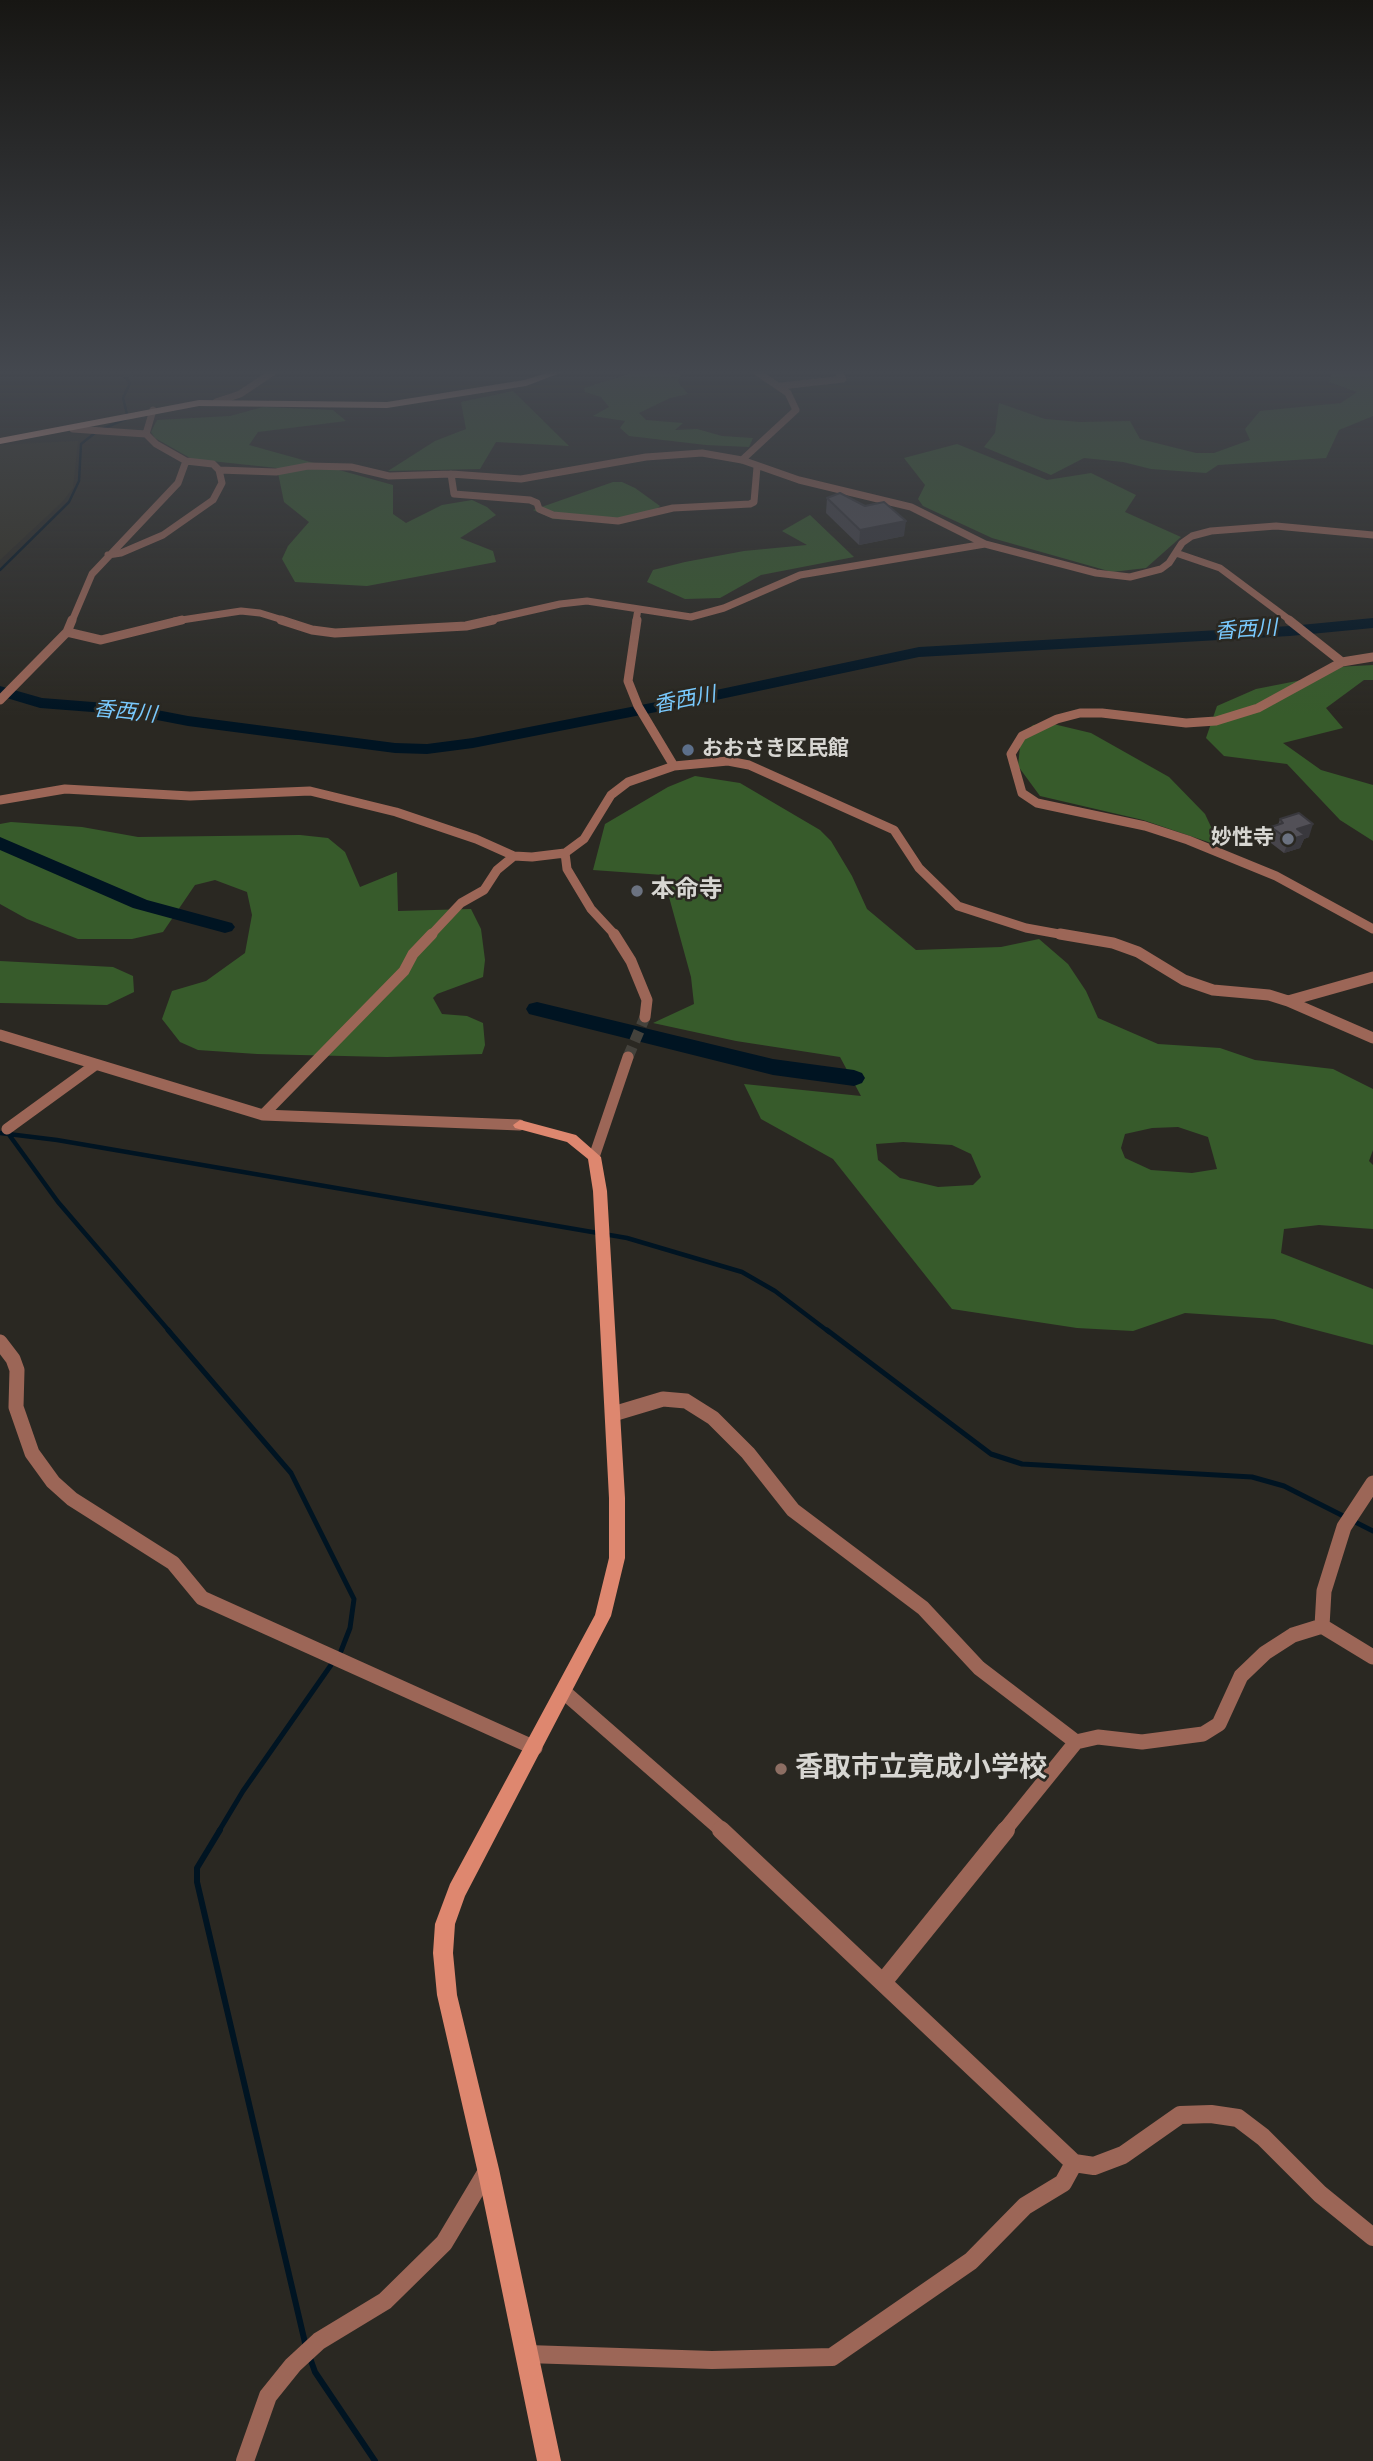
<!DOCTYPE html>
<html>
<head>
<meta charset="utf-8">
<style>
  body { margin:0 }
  canvas { display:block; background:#2a2822 }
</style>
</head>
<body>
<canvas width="1373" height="2461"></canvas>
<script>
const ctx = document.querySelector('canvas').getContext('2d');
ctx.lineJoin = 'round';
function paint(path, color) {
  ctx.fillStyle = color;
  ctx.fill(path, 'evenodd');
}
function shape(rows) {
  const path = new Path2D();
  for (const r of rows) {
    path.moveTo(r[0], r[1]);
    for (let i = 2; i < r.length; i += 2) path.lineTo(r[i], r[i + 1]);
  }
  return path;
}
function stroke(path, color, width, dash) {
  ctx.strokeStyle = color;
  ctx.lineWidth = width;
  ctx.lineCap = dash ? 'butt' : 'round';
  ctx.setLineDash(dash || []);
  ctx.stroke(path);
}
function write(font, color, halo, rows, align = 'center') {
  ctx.font = font + ' Poppins,"Noto Sans JP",sans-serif';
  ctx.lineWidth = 5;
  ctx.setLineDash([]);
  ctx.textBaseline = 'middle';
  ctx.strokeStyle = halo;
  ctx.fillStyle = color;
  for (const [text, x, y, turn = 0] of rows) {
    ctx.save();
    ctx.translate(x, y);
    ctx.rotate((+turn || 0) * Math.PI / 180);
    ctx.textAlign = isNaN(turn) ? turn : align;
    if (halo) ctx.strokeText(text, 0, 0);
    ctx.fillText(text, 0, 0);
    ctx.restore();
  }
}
const built = shape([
  [78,441,73,488,62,502,0,560,0,445]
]);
const green = shape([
  [635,372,681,373,678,382,688,394,670,398,639,413,646,420,683,423,675,430,697,429,722,436,753,438,749,447,706,445,629,436,620,428,625,421,593,416,609,407,601,397,585,392,584,388],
  [1332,372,1373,372,1373,416,1339,430,1326,458,1218,465,1206,473,1151,469,1123,462,1084,458,1051,475,984,447,995,433,999,403,1045,419,1080,422,1130,421,1140,439,1196,453,1214,453,1250,440,1245,429,1260,411,1341,403,1357,392,1329,382],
  [513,391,569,446,496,442,480,469,388,471,435,441,466,429,461,402],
  [263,407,333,410,346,421,258,432,249,445,393,485,393,514,406,523,442,505,472,500,487,507,496,515,460,538,493,551,496,562,367,586,295,582,282,559,288,546,309,522,284,502,277,468,192,459,155,438,151,432,157,420,230,416],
  [957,444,1047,480,1091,473,1136,495,1125,512,1181,537,1146,568,1112,572,992,538,923,506,918,499,925,485,904,458],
  [613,482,622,482,635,488,660,506,652,514,618,523,554,519,533,510],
  [810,515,854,557,761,575,720,598,685,599,647,582,653,570,685,562,744,551,807,545,782,531],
  [1373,665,1373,680,1364,680,1326,708,1343,728,1283,743,1321,770,1373,785,1373,841,1340,820,1287,764,1224,756,1206,738,1217,706,1256,689,1307,679,1336,667],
  [1049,723,1091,733,1169,777,1205,814,1220,846,1143,820,1040,796,1018,766,1021,737,1033,725],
  [695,776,740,783,820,830,831,841,852,876,867,909,916,950,1001,947,1039,939,1068,964,1086,991,1098,1018,1158,1044,1220,1048,1255,1060,1333,1069,1373,1089,1373,1150,1369,1161,1373,1165,1373,1229,1319,1225,1284,1229,1281,1253,1373,1289,1373,1345,1274,1319,1185,1313,1133,1331,1077,1328,952,1309,833,1159,761,1119,744,1084,861,1096,840,1057,736,1041,653,1023,694,1004,691,977,663,875,593,870,605,824,668,787],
  [1178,1127,1208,1137,1217,1169,1192,1173,1151,1170,1125,1158,1121,1148,1125,1134,1152,1128],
  [903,1142,952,1145,971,1154,981,1177,973,1185,938,1187,900,1178,878,1160,876,1144],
  [11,822,82,827,138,837,300,835,328,838,345,852,360,887,397,872,398,911,471,909,481,929,485,960,483,977,437,994,433,998,442,1014,467,1016,483,1023,485,1045,482,1054,387,1057,257,1054,198,1050,180,1042,162,1019,172,991,206,981,245,953,252,915,247,892,215,880,195,885,163,932,132,939,78,939,27,919,0,904,0,824],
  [0,961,113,967,133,976,134,992,107,1005,0,1003]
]);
const streamFar3 = shape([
  [127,414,123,398,130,383,125,377,140,372],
  [102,429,126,419],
  [0,570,69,502,79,481,81,444,95,433]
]);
const streamFar2 = shape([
  [0,1133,57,1140,627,1238,742,1272,775,1291,829,1332],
  [10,1136,58,1202,170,1332]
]);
const streamFar1 = shape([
  [168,1330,291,1473,354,1599,350,1628,341,1651],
  [827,1330,991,1454,1022,1464,1252,1477,1284,1486,1373,1531],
  [219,1831,243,1791,331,1665]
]);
const stream = shape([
  [220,1830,197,1868,197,1882,306,2347],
  [310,2358,315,2372,375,2461]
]);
const river = shape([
  [1373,618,1373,628,1290,636,919,657,702,703,473,748,427,754,395,753,188,726,131,715,40,708,0,696,0,686,42,698,131,705,188,716,395,743,427,744,473,738,702,693,919,647,1290,626,1373,618],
  [0,837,147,900,232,923,235,927,232,931,225,933,133,908,0,850,0,837],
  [537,1002,773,1059,854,1070,862,1073,865,1078,862,1083,854,1086,773,1075,529,1014,526,1009,529,1004,537,1002]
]);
const streetTunnel = shape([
  [628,1057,645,1017]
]);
const streetFar4 = shape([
  [781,386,843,379,838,372],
  [216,402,240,394,273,372],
  [146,434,153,410],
  [742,460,796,410,788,393,757,372],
  [186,461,213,464,219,470,276,472,308,466,351,467,389,476,451,474,521,479,646,457,702,453,742,460,799,480,911,507,985,544],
  [451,474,454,494,530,500,537,503,539,509,553,515,618,521,673,508,750,504,754,502,757,467],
  [1176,553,1220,568,1291,621],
  [108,555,121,553,163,535,213,500,222,483,219,470],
  [72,621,92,574,178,483,186,461,156,444,146,434,73,429],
  [175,621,241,611,260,613,286,621],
  [485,621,560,604,587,601,691,617,724,608,800,575,985,544,1096,573,1130,577,1161,569,1169,563,1182,543,1192,536,1211,531,1276,526,1373,535],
  [636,621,638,609]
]);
const streetFar3 = shape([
  [281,620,312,630,335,633,466,626,493,620],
  [637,620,628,681,638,706,674,766],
  [1289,620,1342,662],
  [67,632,101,640,182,620],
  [1373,657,1342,662,1258,708,1216,721,1186,723,1102,713,1080,713,1057,719,1022,736,1011,754,1022,793,1037,803,1145,826,1188,840,1276,876,1373,929],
  [0,700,67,632,72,620],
  [0,800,65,789,190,796,310,791,396,812,476,839,514,856,532,857,565,853,584,839,611,795,628,782,674,766,728,761,749,765,894,830,919,868,958,906,1026,928,1070,936],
  [565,853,567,869,591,909,616,936],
  [430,936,461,903,484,890,497,870,514,856]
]);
const streetFar2 = shape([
  [614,934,631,961,647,1000,645,1017],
  [1060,934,1113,943,1138,952,1184,980,1213,990,1269,995,1288,1001,1373,1038],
  [1288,1001,1373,977],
  [0,1035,263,1115,520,1125],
  [263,1115,404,971,413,954,432,934],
  [7,1129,95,1065],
  [594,1157,628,1057]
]);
const streetFar1 = shape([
  [0,1342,13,1359,17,1370,16,1407,32,1453,53,1482,72,1499,173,1563,202,1598,535,1748],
  [613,1414,663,1399,686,1401,713,1418,748,1453,793,1510,923,1608,979,1668,1076,1742],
  [1322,1626,1324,1591,1344,1527,1373,1483],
  [564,1692,723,1831],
  [1004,1831,1076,1742,1098,1737,1142,1742,1203,1734,1219,1724,1241,1676,1265,1653,1293,1635,1322,1626,1373,1657]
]);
const street = shape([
  [721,1830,1074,2163,1094,2166,1123,2155,1180,2115,1211,2114,1238,2118,1263,2137,1320,2194,1373,2237],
  [884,1981,1006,1830],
  [527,2354,712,2360,832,2357,971,2261,1025,2206,1063,2183,1074,2163],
  [245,2461,268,2396,293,2365,319,2341,385,2301,444,2243,487,2171]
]);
const secondary = shape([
  [520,1120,576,1135,601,1157,607,1191,625,1498,625,1558,611,1616,465,1896,455,1924,453,1953,457,1995,499,2169,561,2461,537,2461,477,2169,437,1995,433,1953,435,1924,450,1884,595,1615,609,1558,609,1498,593,1191,588,1159,567,1142,515,1128,513,1125,520,1120]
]);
const primary = shape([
  [550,372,563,372,526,386,387,408,199,406,0,444,0,438,199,400,387,402,524,380,550,372]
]);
const wall = shape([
  [827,498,904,536,859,545,826,513],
  [1280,819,1309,837,1304,839,1300,848,1284,853,1267,840,1271,827,1278,825]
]);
const shadedWall = shape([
  [906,521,904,536,859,545,860,530],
  [1313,824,1309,837,1304,839,1300,848,1284,853,1289,840,1297,829]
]);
const building = shape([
  [840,493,865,506,884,502,906,521,860,530,827,498,840,493],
  [1299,813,1313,824,1297,829,1305,835,1289,840,1271,827,1283,823,1280,819,1299,813]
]);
const markers = [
  [688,750,7,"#5c6f8a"],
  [1288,839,7,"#6b7280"],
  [637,891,7,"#6b7280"],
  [781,1769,7,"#8d6e63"]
];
const farWaternames = [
  ["香西川",1246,631,-4],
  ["香西川",685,701,-11],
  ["香西川",125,713,6]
];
const farPoinames = [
  ["おおさき区民館",702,750],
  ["妙性寺",1274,839,"right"]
];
const poiNames = [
  ["本命寺",651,891]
];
const nearPoinames = [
  ["香取市立竟成小学校",795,1769]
];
paint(built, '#322f22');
paint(green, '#375b2b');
stroke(streamFar3, '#001422', 2.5);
stroke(streamFar2, '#001422', 4.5);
stroke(streamFar1, '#001422', 5);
stroke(stream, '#001422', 6);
paint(river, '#001422');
stroke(streetTunnel, '#44423c', 11, [11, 6]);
stroke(streetFar4, '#9c6657', 7);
stroke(streetFar3, '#9c6657', 9);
stroke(streetFar2, '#9c6657', 11);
stroke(streetFar1, '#9c6657', 15);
stroke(street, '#9c6657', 18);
paint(secondary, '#de876f');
paint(primary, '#f5b19e');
paint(wall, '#47454b');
paint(shadedWall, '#39383d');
paint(building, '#525057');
stroke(building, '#39383d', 2);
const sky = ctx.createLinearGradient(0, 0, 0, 716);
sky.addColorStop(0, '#171613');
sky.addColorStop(0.52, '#44484f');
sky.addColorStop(1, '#44484f00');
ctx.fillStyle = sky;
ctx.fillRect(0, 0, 1373, 716);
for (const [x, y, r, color] of markers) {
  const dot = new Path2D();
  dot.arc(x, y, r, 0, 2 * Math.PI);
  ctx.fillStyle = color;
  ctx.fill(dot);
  stroke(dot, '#2a2822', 2.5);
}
write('italic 21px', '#79c9fd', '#2a2822', farWaternames);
write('bold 21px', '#d7d6d2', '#2a2822', farPoinames, 'left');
write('bold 24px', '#d7d6d2', '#2a2822', poiNames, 'left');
write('bold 28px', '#d7d6d2', '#2a2822', nearPoinames, 'left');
</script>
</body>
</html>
